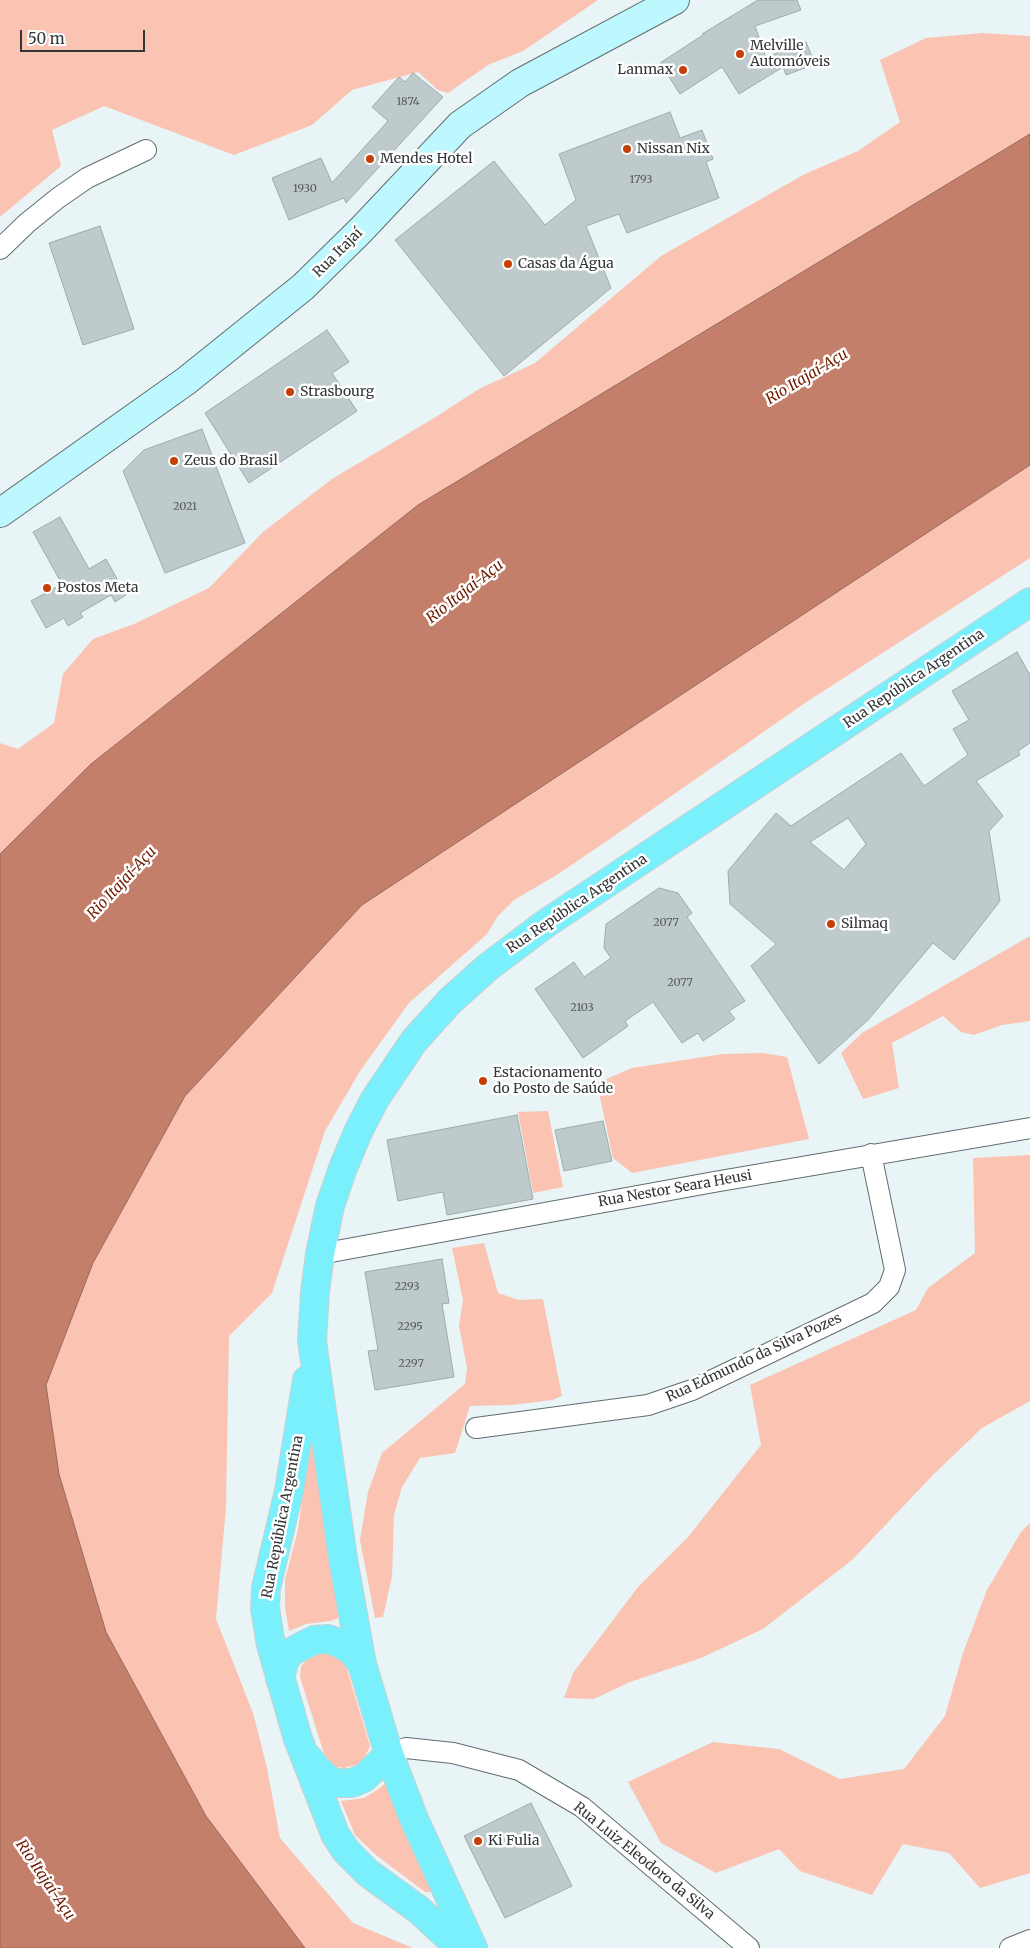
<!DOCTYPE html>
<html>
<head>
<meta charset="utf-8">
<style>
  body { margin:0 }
  #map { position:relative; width:1030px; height:1948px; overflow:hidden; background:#e8f4f6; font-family:Merriweather,serif }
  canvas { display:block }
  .scale { position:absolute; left:20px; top:30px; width:125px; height:22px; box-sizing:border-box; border:2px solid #333738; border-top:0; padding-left:6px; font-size:15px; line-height:18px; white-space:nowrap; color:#333738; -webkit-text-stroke:4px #fff; paint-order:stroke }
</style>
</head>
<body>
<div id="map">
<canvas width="1030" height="1948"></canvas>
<div class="scale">50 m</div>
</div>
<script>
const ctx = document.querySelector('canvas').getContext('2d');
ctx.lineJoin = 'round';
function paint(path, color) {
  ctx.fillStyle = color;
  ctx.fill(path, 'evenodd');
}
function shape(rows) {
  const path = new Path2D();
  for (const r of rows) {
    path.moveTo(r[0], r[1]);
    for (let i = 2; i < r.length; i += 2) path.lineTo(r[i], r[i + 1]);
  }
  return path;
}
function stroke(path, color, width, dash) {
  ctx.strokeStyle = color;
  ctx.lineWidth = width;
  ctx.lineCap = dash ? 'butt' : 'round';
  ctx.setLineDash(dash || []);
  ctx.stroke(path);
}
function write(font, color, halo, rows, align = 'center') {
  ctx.font = font + ' Merriweather,serif';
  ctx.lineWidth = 5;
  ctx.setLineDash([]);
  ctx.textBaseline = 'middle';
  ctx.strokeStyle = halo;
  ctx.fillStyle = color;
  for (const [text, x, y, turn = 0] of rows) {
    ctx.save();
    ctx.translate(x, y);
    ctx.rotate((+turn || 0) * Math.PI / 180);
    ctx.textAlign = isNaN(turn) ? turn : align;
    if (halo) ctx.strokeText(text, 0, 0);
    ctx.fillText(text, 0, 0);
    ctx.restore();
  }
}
const green = shape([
  [0,0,598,0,523,51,488,65,448,93,438,90,418,72,352,90,312,125,234,155,104,106,52,130,61,166,0,217],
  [983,33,1030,36,1030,134,418,505,91,764,0,854,0,743,18,749,54,723,63,674,93,639,134,624,209,588,263,532,332,479,439,415,479,389,535,363,661,256,805,174,858,151,900,122,880,60,926,38],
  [1030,465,1030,558,805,703,601,845,555,876,514,900,497,917,487,934,409,1003,360,1071,325,1131,272,1293,229,1336,226,1507,216,1619,253,1713,267,1768,280,1838,353,1923,413,1948,305,1948,206,1816,106,1632,59,1474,46,1385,93,1263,185,1096,362,905],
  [1030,936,1030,1021,1002,1025,974,1035,961,1032,943,1016,892,1043,899,1088,863,1099,841,1053,862,1033],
  [763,1053,787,1057,809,1139,632,1173,613,1158,597,1083,632,1068,723,1054],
  [548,1111,563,1187,533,1193,518,1112],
  [1030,1155,1030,1401,982,1428,934,1474,852,1560,763,1629,701,1658,630,1682,594,1699,564,1698,573,1673,638,1587,688,1537,761,1445,750,1385,916,1310,928,1288,975,1253,973,1158],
  [484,1243,498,1293,519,1300,543,1299,562,1396,552,1400,512,1405,470,1406,455,1453,420,1458,402,1487,394,1515,392,1576,383,1617,375,1618,360,1540,368,1492,382,1453,465,1384,467,1368,459,1326,463,1300,452,1248],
  [312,1427,340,1614,338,1618,331,1621,306,1624,289,1631,285,1607,285,1580,298,1530],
  [1030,1523,1030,1873,980,1888,949,1853,903,1844,872,1895,800,1871,779,1849,716,1873,661,1843,628,1782,713,1742,779,1749,840,1779,904,1769,945,1716,963,1653,987,1590,1021,1532],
  [321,1654,335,1655,345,1663,370,1746,365,1757,356,1765,344,1768,332,1766,325,1757,300,1677,301,1666,310,1657],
  [390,1778,434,1886,432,1892,425,1892,376,1855,355,1835,341,1801,364,1798,380,1788]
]);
const water = shape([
  [1030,134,1030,465,362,905,185,1096,93,1263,46,1385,59,1474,106,1632,206,1816,305,1948,0,1948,0,854,91,764,418,505,1030,134]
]);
const building = shape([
  [758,0,797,0,801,10,755,26,766,57,806,42,815,64,786,75,783,67,739,94,722,67,680,94,660,63,703,35,702,34,758,0],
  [413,73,443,97,346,203,344,198,289,220,272,178,321,158,332,183,388,121,372,107,399,77,405,82,413,73],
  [670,112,680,138,702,130,713,159,706,162,719,198,627,233,619,214,586,226,611,288,504,376,395,240,494,161,545,225,576,200,559,154,670,112],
  [100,226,134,329,83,345,49,243,100,226],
  [327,330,349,362,332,373,357,411,249,483,205,413,327,330],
  [202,429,245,543,165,573,123,471,144,450,202,429],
  [60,517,89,569,106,559,126,595,115,602,111,595,80,613,83,617,68,626,64,618,46,628,31,601,62,584,33,532,60,517],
  [1017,652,1030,675,1030,743,1018,751,1020,755,976,781,1003,816,989,831,1000,901,954,960,933,943,868,1020,819,1064,751,966,776,944,730,904,728,871,776,813,791,826,901,753,924,786,968,755,953,729,969,720,952,691,1017,652],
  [848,818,866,844,844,870,810,842,848,818],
  [659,888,678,893,692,913,687,917,745,1001,729,1011,735,1019,703,1041,698,1033,682,1043,653,1002,625,1021,628,1026,583,1058,535,989,574,962,584,977,611,958,604,948,606,924,659,888],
  [517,1115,533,1199,447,1215,443,1192,398,1201,387,1140,517,1115],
  [603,1121,612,1161,564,1171,555,1130,603,1121],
  [442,1259,449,1303,442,1304,454,1377,375,1390,368,1351,378,1350,365,1272,442,1259],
  [531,1803,572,1886,505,1918,464,1836,531,1803]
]);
const street = shape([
  [0,249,27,223,58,198,87,178,146,150],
  [320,1254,714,1182,1030,1128],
  [476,1428,648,1405,692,1390,873,1303,889,1287,895,1270,871,1154],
  [389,1754,406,1748,453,1753,519,1770,582,1807,749,1948],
  [1010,1948,1030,1940]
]);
const secondary = shape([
  [0,513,186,381,303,287,361,230,460,125,520,83,675,0]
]);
const primary = shape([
  [307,1380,289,1491,266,1588,265,1608,271,1645,298,1739,335,1834,346,1851,368,1873,419,1910,460,1948],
  [280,1679,284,1662,289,1653,314,1640,328,1639,339,1643,352,1651,362,1664],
  [309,1759,317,1769,329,1780,336,1783,352,1783,364,1778,389,1754],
  [473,1948,414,1819,389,1754,362,1664,343,1559,312,1341,315,1292,320,1254,330,1206,343,1168,358,1132,375,1099,414,1041,450,1001,488,967,545,924,1030,602]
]);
const markers = [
  [740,54,5,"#c63f07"],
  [683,70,5,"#c63f07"],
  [627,149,5,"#c63f07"],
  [370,159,5,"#c63f07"],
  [508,264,5,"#c63f07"],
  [290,392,5,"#c63f07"],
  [174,461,5,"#c63f07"],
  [47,588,5,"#c63f07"],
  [831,924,5,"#c63f07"],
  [483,1081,5,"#c63f07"],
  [478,1841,5,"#c63f07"]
];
const numberNames = [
  ["1874",408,102],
  ["1793",641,180],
  ["1930",305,189],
  ["2021",185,507],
  ["2077",666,923],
  ["2077",680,983],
  ["2103",582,1008],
  ["2293",407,1287],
  ["2295",410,1327],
  ["2297",411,1364]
];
const poiNames = [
  ["Melville",750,46],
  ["Automóveis",750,62],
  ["Lanmax",673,70,"right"],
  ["Nissan Nix",637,149],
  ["Mendes Hotel",380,159],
  ["Casas da Água",518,264],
  ["Strasbourg",300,392],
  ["Zeus do Brasil",184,461],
  ["Postos Meta",57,588],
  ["Silmaq",841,924],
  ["Estacionamento",493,1073],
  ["do Posto de Saúde",493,1089],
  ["Ki Fulia",488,1841]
];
const streetNames = [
  ["Rua Itajaí",338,253,-45],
  ["Rua República Argentina",914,679,-34],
  ["Rua República Argentina",577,904,-34],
  ["Rua Nestor Seara Heusi",675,1189,-10],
  ["Rua Edmundo da Silva Pozes",754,1358,-25],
  ["Rua República Argentina",283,1517,-79],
  ["Rua Luiz Eleodoro da Silva",644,1861,39]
];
const waterNames = [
  ["Rio Itajaí-Açu",807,377,-31],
  ["Rio Itajaí-Açu",465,592,-38],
  ["Rio Itajaí-Açu",122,883,-47],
  ["Rio Itajaí-Açu",45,1880,56]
];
paint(green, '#fbc3b2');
paint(water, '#c47f6a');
stroke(water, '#98695b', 1);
paint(building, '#bfcacc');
stroke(building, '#9faaac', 1);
stroke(street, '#636d6f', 22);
stroke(secondary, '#636d6f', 30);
stroke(primary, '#cecfcf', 30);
stroke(street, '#fff', 20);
stroke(secondary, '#bcf8fe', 28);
stroke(primary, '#7af0fd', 28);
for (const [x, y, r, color] of markers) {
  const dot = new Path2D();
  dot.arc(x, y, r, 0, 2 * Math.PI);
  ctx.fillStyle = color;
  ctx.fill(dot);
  stroke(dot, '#fff', 2);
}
write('11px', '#565c5d', null, numberNames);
write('14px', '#333738', '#fff', poiNames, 'left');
write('14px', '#333738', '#fff', streetNames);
write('italic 15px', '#6f1c00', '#fff', waterNames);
</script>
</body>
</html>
